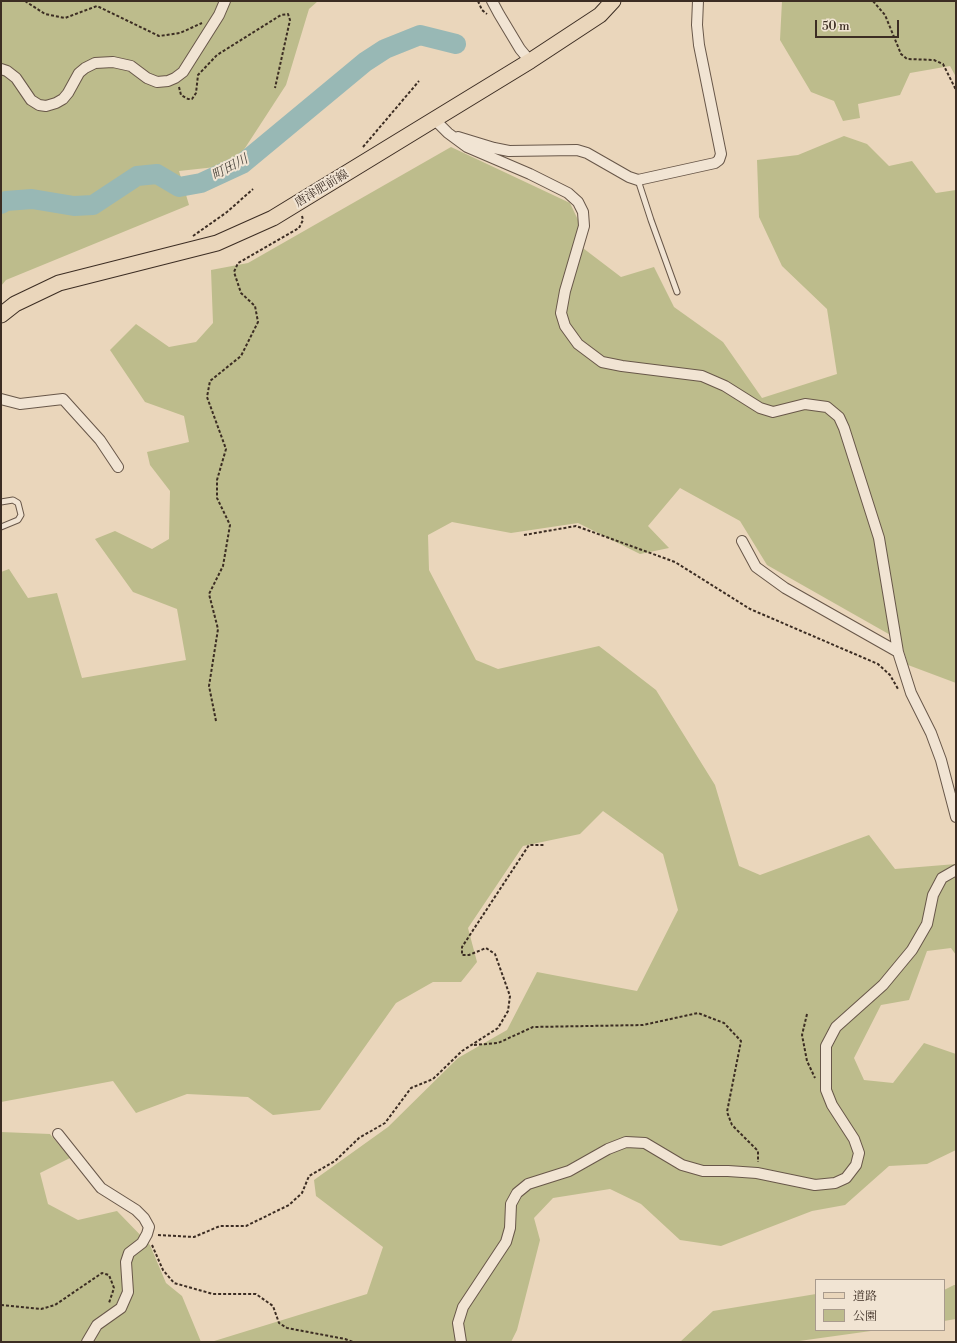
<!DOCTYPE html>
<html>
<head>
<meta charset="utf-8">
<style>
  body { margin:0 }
  #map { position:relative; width:957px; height:1343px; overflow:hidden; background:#ead6bb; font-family:"Libre Bodoni","Noto Serif JP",serif }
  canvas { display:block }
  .frame { position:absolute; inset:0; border:2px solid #3c2d23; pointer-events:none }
  .legend { position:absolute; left:815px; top:1279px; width:130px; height:52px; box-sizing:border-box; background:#f1e4d3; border:1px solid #a99b8d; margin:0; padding:5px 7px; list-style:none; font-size:12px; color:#3c2d23 }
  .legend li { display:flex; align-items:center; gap:8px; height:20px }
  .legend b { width:20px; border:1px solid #a99b8d }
  .scale { position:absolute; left:815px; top:20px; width:84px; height:18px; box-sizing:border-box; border:2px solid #3c2d23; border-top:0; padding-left:5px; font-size:12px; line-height:14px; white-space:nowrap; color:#3c2d23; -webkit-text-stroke:3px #f1e4d3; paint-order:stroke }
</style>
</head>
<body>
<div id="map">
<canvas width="957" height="1343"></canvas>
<div class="frame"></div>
<ul class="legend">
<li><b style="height:5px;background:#ead6bb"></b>道路</li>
<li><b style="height:11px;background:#bdbc8c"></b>公園</li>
</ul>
<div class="scale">50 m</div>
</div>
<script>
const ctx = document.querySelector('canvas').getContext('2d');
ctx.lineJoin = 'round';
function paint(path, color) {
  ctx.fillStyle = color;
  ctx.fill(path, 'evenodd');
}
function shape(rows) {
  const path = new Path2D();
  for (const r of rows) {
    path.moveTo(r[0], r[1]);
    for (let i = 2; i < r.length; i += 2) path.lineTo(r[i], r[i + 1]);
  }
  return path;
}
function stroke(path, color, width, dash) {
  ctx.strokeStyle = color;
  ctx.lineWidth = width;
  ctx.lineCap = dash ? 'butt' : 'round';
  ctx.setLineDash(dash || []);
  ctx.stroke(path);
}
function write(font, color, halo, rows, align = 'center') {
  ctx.font = font + ' "Libre Bodoni","Noto Serif JP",serif';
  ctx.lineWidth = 4;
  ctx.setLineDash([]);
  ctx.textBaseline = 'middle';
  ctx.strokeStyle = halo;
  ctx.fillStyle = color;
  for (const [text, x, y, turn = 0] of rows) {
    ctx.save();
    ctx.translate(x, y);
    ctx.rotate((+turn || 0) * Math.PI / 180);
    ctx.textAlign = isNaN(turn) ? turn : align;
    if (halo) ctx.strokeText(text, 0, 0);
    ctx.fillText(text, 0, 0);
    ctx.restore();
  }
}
const green = shape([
  [1,1,318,1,309,9,286,85,234,165,179,171,189,205,6,280,1,286],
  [782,1,956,1,956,77,950,66,910,73,900,95,858,104,860,118,843,121,834,101,811,92,780,40],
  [844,136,867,144,889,166,912,161,936,193,956,190,956,683,908,665,901,641,767,565,740,521,680,488,648,526,669,548,640,554,578,523,511,533,452,522,428,535,429,570,476,660,498,669,599,646,656,690,715,785,739,866,760,875,869,835,895,869,956,864,956,955,951,948,927,951,909,1000,881,1005,854,1058,864,1080,893,1083,924,1043,956,1054,956,1150,927,1164,889,1166,845,1205,812,1211,721,1246,680,1240,641,1204,610,1189,553,1198,534,1218,540,1240,517,1330,511,1342,211,1342,367,1294,383,1247,316,1196,314,1180,388,1127,458,1058,507,1030,537,972,637,991,678,910,663,854,603,811,580,834,523,846,468,928,477,962,461,982,433,982,396,1003,320,1110,273,1115,248,1097,187,1094,136,1113,113,1081,1,1102,1,572,9,569,28,598,57,593,82,678,186,660,177,609,133,592,95,539,115,531,152,549,169,539,170,491,150,465,147,452,189,442,184,416,145,402,110,350,136,324,169,347,196,342,213,323,211,270,248,263,451,147,570,203,579,222,575,242,621,277,654,267,674,307,723,342,762,398,837,374,827,309,782,266,759,217,757,160,798,155],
  [1,1132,50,1134,70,1158,40,1173,48,1204,78,1220,117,1211,150,1245,166,1283,182,1296,201,1342,1,1342],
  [954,1285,956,1285,956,1319,944,1321,944,1290],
  [816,1294,816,1330,878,1330,792,1342,680,1342,713,1311]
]);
const river = shape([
  [1,204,6,201,32,199,74,206,93,205,137,176,157,174,179,187,201,183,242,164,365,62,385,49,420,35,456,44]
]);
const path = shape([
  [25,1,45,14,65,18,97,6,159,36,180,33,202,23],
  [478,1,482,10,487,14],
  [873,1,885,15,901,54,907,59,934,60,943,64,956,90],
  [179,87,181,95,188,99,192,99,196,93,198,75,217,55,281,15,288,14,290,20,275,88],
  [363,147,419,81],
  [193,236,227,212,253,189],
  [524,535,576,526,675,562,750,609,878,664,890,675,898,689],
  [216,721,209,686,218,629,209,594,223,566,230,525,217,498,217,480,226,449,207,397,210,381,241,356,258,322,255,306,241,293,234,272,238,263,299,228,303,220,302,216],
  [807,1014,802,1035,807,1061,815,1078],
  [474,1045,498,1043,533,1027,643,1025,698,1013,724,1023,741,1041,727,1112,732,1125,758,1151,758,1162],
  [158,1235,194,1237,220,1226,246,1226,289,1205,302,1193,309,1176,335,1161,359,1138,385,1123,411,1088,433,1079,462,1051,498,1028,508,1011,510,996,495,954,486,948,469,955,462,955,462,947,529,845,544,845],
  [152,1245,163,1270,174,1283,213,1294,256,1294,273,1306,279,1323,287,1328,345,1339,353,1342],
  [1,1305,41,1309,55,1305,102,1273,109,1275,114,1288,109,1303]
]);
const service = shape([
  [638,180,651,220,677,292],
  [1,502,13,500,18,503,21,515,18,520,1,527]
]);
const minor = shape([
  [492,1,499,14,520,49,530,61],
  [1,69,7,71,16,78,31,100,39,105,46,106,56,103,63,99,68,93,79,73,85,68,95,63,113,62,131,66,147,78,157,82,168,81,175,78,183,72,219,15,225,1],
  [435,120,448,133,467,147,530,174,568,193,578,202,583,212,584,226,565,291,561,313,565,326,578,344,602,362,622,366,702,376,725,386,760,408,773,412,805,404,827,407,839,417,844,428,879,538,898,652,911,693,931,733,941,760,956,817],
  [458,137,494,148,509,151,577,150,587,153,629,177,638,180,715,163,719,160,721,154,699,45,697,25,698,1],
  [1,399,20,404,63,399,100,440,118,467],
  [742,541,756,567,785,588,898,652],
  [58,1134,101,1188,136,1210,144,1218,149,1227,147,1234,142,1243,129,1253,126,1262,128,1292,121,1308,97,1325,87,1342],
  [461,1342,458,1323,463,1307,506,1242,510,1228,511,1204,517,1193,528,1184,569,1171,608,1149,626,1142,645,1143,682,1165,703,1171,728,1171,757,1173,815,1185,835,1183,846,1178,856,1165,859,1153,854,1139,832,1105,826,1090,826,1046,836,1027,883,985,912,950,927,924,933,895,942,878,956,870]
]);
const primary = shape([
  [1,315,15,304,59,283,217,243,273,218,530,61,600,15,613,1]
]);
const streetNames = [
  ["唐津肥前線",322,189,-31]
];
const waterNames = [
  ["町田川",230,168,-28]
];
paint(green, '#bdbc8c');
stroke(river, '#98b8b5', 20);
stroke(service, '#685749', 7);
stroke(minor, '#685749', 12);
stroke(primary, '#3c2d23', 17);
stroke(path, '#3c2d23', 2, [3, 2]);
stroke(service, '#f1e4d3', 5);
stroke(minor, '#f1e4d3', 10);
stroke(primary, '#ead6bb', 15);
write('12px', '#3c2d23', '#f1e4d3', streetNames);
write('italic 13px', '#4e4940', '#f1e4d3', waterNames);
</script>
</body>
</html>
